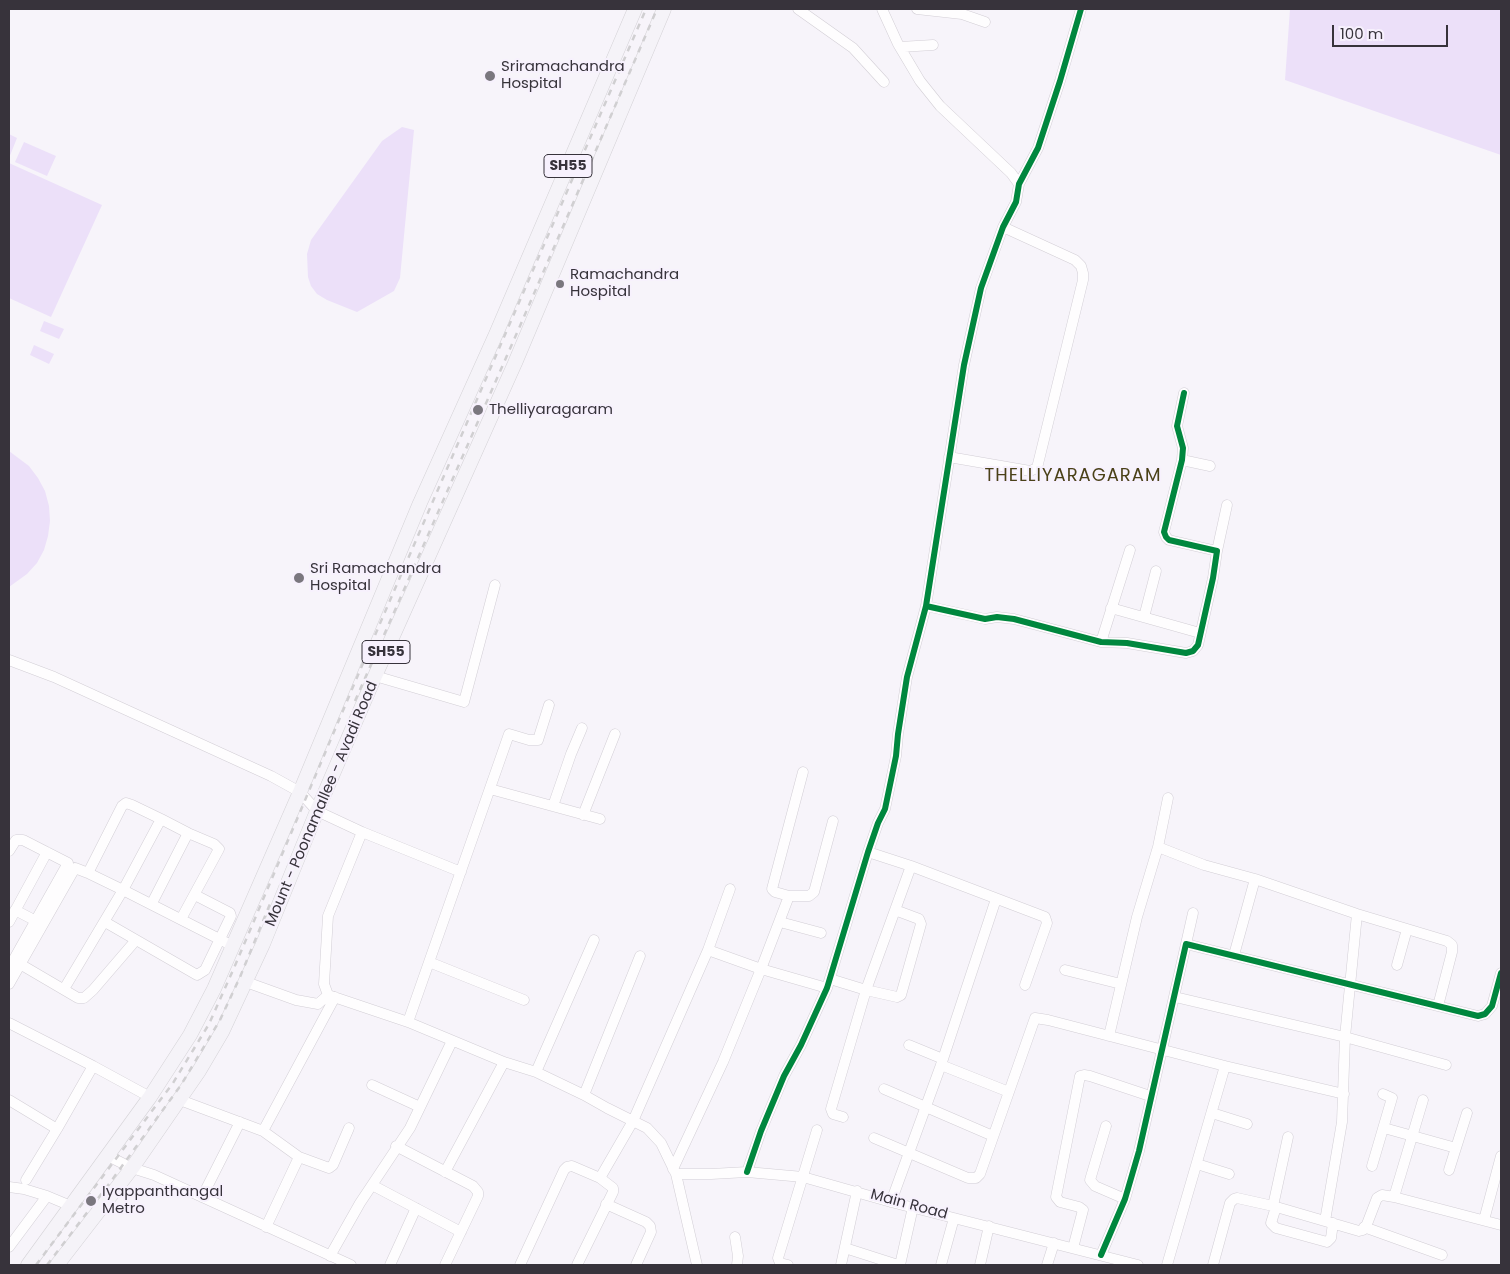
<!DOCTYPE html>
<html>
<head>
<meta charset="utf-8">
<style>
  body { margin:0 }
  #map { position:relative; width:1510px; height:1274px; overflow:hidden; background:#f7f4fa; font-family:Poppins,sans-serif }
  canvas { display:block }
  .frame { position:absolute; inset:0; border:10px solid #37333b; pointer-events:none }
  .scale { position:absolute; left:1332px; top:25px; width:116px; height:22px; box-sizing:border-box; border:2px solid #37333b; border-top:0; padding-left:6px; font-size:15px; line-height:18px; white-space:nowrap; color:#37333b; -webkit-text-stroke:4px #f7f1fd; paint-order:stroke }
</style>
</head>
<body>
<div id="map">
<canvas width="1510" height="1274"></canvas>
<div class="frame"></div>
<div class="scale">100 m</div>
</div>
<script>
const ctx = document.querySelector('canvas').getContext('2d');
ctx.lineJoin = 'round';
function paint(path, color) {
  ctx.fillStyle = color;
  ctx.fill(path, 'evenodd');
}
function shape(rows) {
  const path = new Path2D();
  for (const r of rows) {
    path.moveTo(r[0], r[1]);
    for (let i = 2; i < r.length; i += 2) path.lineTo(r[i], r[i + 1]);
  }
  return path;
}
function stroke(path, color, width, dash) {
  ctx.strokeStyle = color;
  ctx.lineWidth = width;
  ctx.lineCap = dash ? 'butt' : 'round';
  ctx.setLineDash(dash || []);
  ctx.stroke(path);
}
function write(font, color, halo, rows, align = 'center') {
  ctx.font = font + ' Poppins,sans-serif';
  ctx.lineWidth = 4;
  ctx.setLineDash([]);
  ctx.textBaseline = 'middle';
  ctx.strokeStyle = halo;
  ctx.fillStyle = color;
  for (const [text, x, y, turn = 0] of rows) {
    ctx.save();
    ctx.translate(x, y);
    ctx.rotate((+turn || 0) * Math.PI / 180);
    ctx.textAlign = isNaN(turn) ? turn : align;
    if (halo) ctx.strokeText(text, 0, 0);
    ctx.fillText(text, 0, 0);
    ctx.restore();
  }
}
const green = shape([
  [1290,9,1501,9,1501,155,1285,80],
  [402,127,414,130,400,278,394,291,357,312,327,300,317,294,311,286,308,277,307,254,311,240,382,141],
  [9,134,17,138,9,158],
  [24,142,56,156,47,176,15,162],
  [9,163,102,205,51,317,9,298],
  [44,321,64,329,59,339,40,331],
  [34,345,54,354,49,364,30,355],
  [9,451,29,466,38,478,45,491,49,506,50,521,48,536,44,550,37,563,27,574,9,587]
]);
const minor = shape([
  [798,9,853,48,884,82],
  [882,9,898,44,920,81,940,106,1011,173,1019,184],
  [917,9,962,14,985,22],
  [900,47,933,45],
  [949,457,1030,471,1037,468,1083,280,1083,273,1081,266,1075,260,1003,227],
  [1182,460,1210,466],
  [1217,551,1227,505],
  [926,606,985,619,997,617,1014,619,1101,642,1127,643,1186,653,1193,651,1198,645,1213,578,1217,551,1169,540,1166,537,1164,532,1182,460,1183,448,1177,426,1184,393],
  [1111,608,1200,633],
  [1144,617,1156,571],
  [1101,642,1130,550],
  [9,660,54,677,271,776,300,792,317,811,362,832,461,872],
  [375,676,464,702,495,585],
  [490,789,600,819],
  [553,806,571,754,582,728],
  [583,815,615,734],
  [1158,847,1204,865,1255,879,1234,955],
  [9,851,16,840,23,840,68,863,9,968],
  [868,852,911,866],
  [88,873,123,890,161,819,188,833,214,844,219,849,181,919],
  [1255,879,1357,914,1447,941,1452,945,1452,952,1438,1006],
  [789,896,809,896,814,892,833,821],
  [152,903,188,833],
  [15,910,36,921],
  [9,922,47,852],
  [105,922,197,975,205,970,231,916,230,913,195,895],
  [780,922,821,933],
  [1186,944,1193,913],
  [708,950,761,969,789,896,775,892,772,889,803,772],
  [429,962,524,1000],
  [20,964,78,998,84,998,93,990,136,940],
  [1397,965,1407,929],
  [1065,970,1121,984],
  [830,979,866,990,911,866,1045,917,1047,923,1025,985],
  [246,982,296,1000,318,1004,328,995],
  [9,984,75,868,88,873,122,806,126,803,132,805,161,819],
  [64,989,123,890,233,946],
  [328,995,408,1022,504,1062,536,1072,584,1095,607,1108,647,1128,661,1143,676,1174,697,1265],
  [328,995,324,984,328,916,362,832],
  [1175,997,1345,1037,1446,1065],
  [408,1022,509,734,529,740,538,740,549,705],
  [9,1023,93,1066,150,1097],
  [1109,1036,1137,917,1158,847,1168,798],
  [909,1045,943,1059],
  [941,1065,1009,1092],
  [536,1072,594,940],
  [372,1085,420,1107],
  [884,1089,993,1136],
  [584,1095,640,956],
  [9,1100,57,1129,93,1066],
  [180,1100,263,1131,299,1157,329,1168,333,1165,349,1128],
  [1212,1113,1247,1124],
  [843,1117,833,1114,831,1109,866,990,897,997,901,995,921,924,919,919,895,910],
  [1106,1126,1090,1180,1095,1186,1125,1199],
  [1384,1128,1456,1148],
  [263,1131,335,997],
  [874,1138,968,1178,976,1178,980,1174,1035,1018,1048,1020,1225,1066,1344,1094],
  [396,1146,473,1186,478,1192,478,1196,445,1265],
  [108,1156,132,1168,154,1175,351,1265],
  [1197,1164,1229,1174],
  [1372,1166,1392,1098,1383,1094],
  [673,1169,723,1062,761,969,827,988],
  [1449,1170,1467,1113],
  [445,1172,504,1062],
  [747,1172,761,1131,784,1076,801,1045,827,988,868,852,878,823,885,809,896,756,898,734,907,677,926,606,964,365,981,288,1003,227,1016,202,1019,184,1038,148,1060,81,1081,9],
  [676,1174,711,1174,747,1172,803,1177,891,1202,1138,1265],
  [600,1178,633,1121,708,950,730,889],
  [26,1180,57,1129],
  [372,1185,461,1232],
  [9,1187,24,1189,47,1196,9,1247],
  [47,1196,71,1206],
  [202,1197,240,1122],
  [1394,1197,1423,1100],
  [891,1202,941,1065,996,899],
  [606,1204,646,1222,650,1226,651,1232,636,1265],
  [1273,1206,1288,1137],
  [1276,1207,1271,1223,1276,1228,1327,1242,1331,1238,1333,1223],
  [1484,1220,1501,1156],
  [1325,1221,1342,1122,1345,1037,1357,914],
  [266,1227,299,1157],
  [1364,1227,1442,1255],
  [735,1237,738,1256,737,1265],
  [845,1248,898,1265],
  [1073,1248,1083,1210,1079,1207,1060,1202,1056,1197,1080,1076,1084,1075,1090,1076,1150,1096],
  [1101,1255,1125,1199,1139,1151,1186,944,1478,1016,1485,1014,1492,1006,1501,973],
  [330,1256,360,1203,410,1128,452,1041],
  [390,1265,416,1208],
  [520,1265,564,1170,567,1167,572,1166,600,1178,613,1188,613,1192,577,1265],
  [788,1265,780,1263,778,1258,817,1130],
  [841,1265,857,1191],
  [900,1265,913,1207],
  [941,1265,954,1218],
  [980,1265,989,1226],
  [1047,1265,1054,1243],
  [1167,1265,1225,1066],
  [1213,1265,1230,1203,1234,1199,1237,1198,1273,1206,1359,1231,1363,1230,1367,1224,1377,1198,1382,1195,1394,1197,1501,1225]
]);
const major = shape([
  [28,1265,150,1097,190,1035,214,989,300,792,420,503,496,334,635,9],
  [57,1265,132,1168,199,1071,222,1032,263,944,317,811,375,676,515,363,664,9]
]);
const rail = shape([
  [355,701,520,326,657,9],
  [36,1265,173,1083,209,1024,234,968,372,642,646,9],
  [47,1265,109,1184,181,1085,220,1020,240,977,270,904]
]);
const cycleway = shape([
  [926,606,985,619,997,617,1014,619,1101,642,1127,643,1186,653,1193,651,1198,645,1213,578,1217,551,1169,540,1166,537,1164,532,1182,460,1183,448,1177,426,1184,393],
  [747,1172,761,1131,784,1076,801,1045,827,988,868,852,878,823,885,809,896,756,898,734,907,677,926,606,964,365,981,288,1003,227,1016,202,1019,184,1038,148,1060,81,1081,9],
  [1101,1255,1125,1199,1139,1151,1186,944,1478,1016,1485,1014,1492,1006,1501,973]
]);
const markers = [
  [490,76,6,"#7a777e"],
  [560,284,5,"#7a777e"],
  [478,410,6,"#7a777e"],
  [299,578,6,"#7a777e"],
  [91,1201,6,"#7a777e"]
];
const shields = [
  [568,166,48],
  [386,652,48]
];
const shieldNames = [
  ["SH55",568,166],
  ["SH55",386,652]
];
const poiNames = [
  ["Sriramachandra",501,67],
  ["Hospital",501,84],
  ["Ramachandra",570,275],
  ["Hospital",570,292],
  ["Thelliyaragaram",489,410],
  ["Sri Ramachandra",310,569],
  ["Hospital",310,586],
  ["Iyappanthangal",102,1192],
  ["Metro",102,1209]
];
const streetNames = [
  ["Mount - Poonamallee - Avadi Road",322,804,-67],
  ["Main Road",909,1205,15]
];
const quarterNames = [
  ["THELLIYARAGARAM",1073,476]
];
paint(green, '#ece0f9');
stroke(minor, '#d2ced5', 11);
stroke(major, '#d4d2d6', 15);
stroke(minor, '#fefdfe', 10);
stroke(major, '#f5f3f8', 14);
stroke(rail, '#d0cfd1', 2.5, [6, 6]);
stroke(cycleway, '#00873e', 6);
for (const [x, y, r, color] of markers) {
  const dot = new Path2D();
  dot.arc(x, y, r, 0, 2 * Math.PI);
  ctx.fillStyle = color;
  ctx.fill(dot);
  stroke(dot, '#f7f1fd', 2);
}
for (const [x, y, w] of shields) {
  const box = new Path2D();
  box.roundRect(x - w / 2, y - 11.5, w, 23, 4);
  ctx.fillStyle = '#f7f1fd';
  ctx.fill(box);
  stroke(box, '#37333b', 1);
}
write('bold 14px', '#37333b', null, shieldNames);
write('15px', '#37333b', '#f7f1fd', poiNames, 'left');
write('15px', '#37333b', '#f7f1fd', streetNames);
ctx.letterSpacing = '1px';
write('18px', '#4a4118', '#f7f1fd', quarterNames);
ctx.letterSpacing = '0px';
</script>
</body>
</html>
